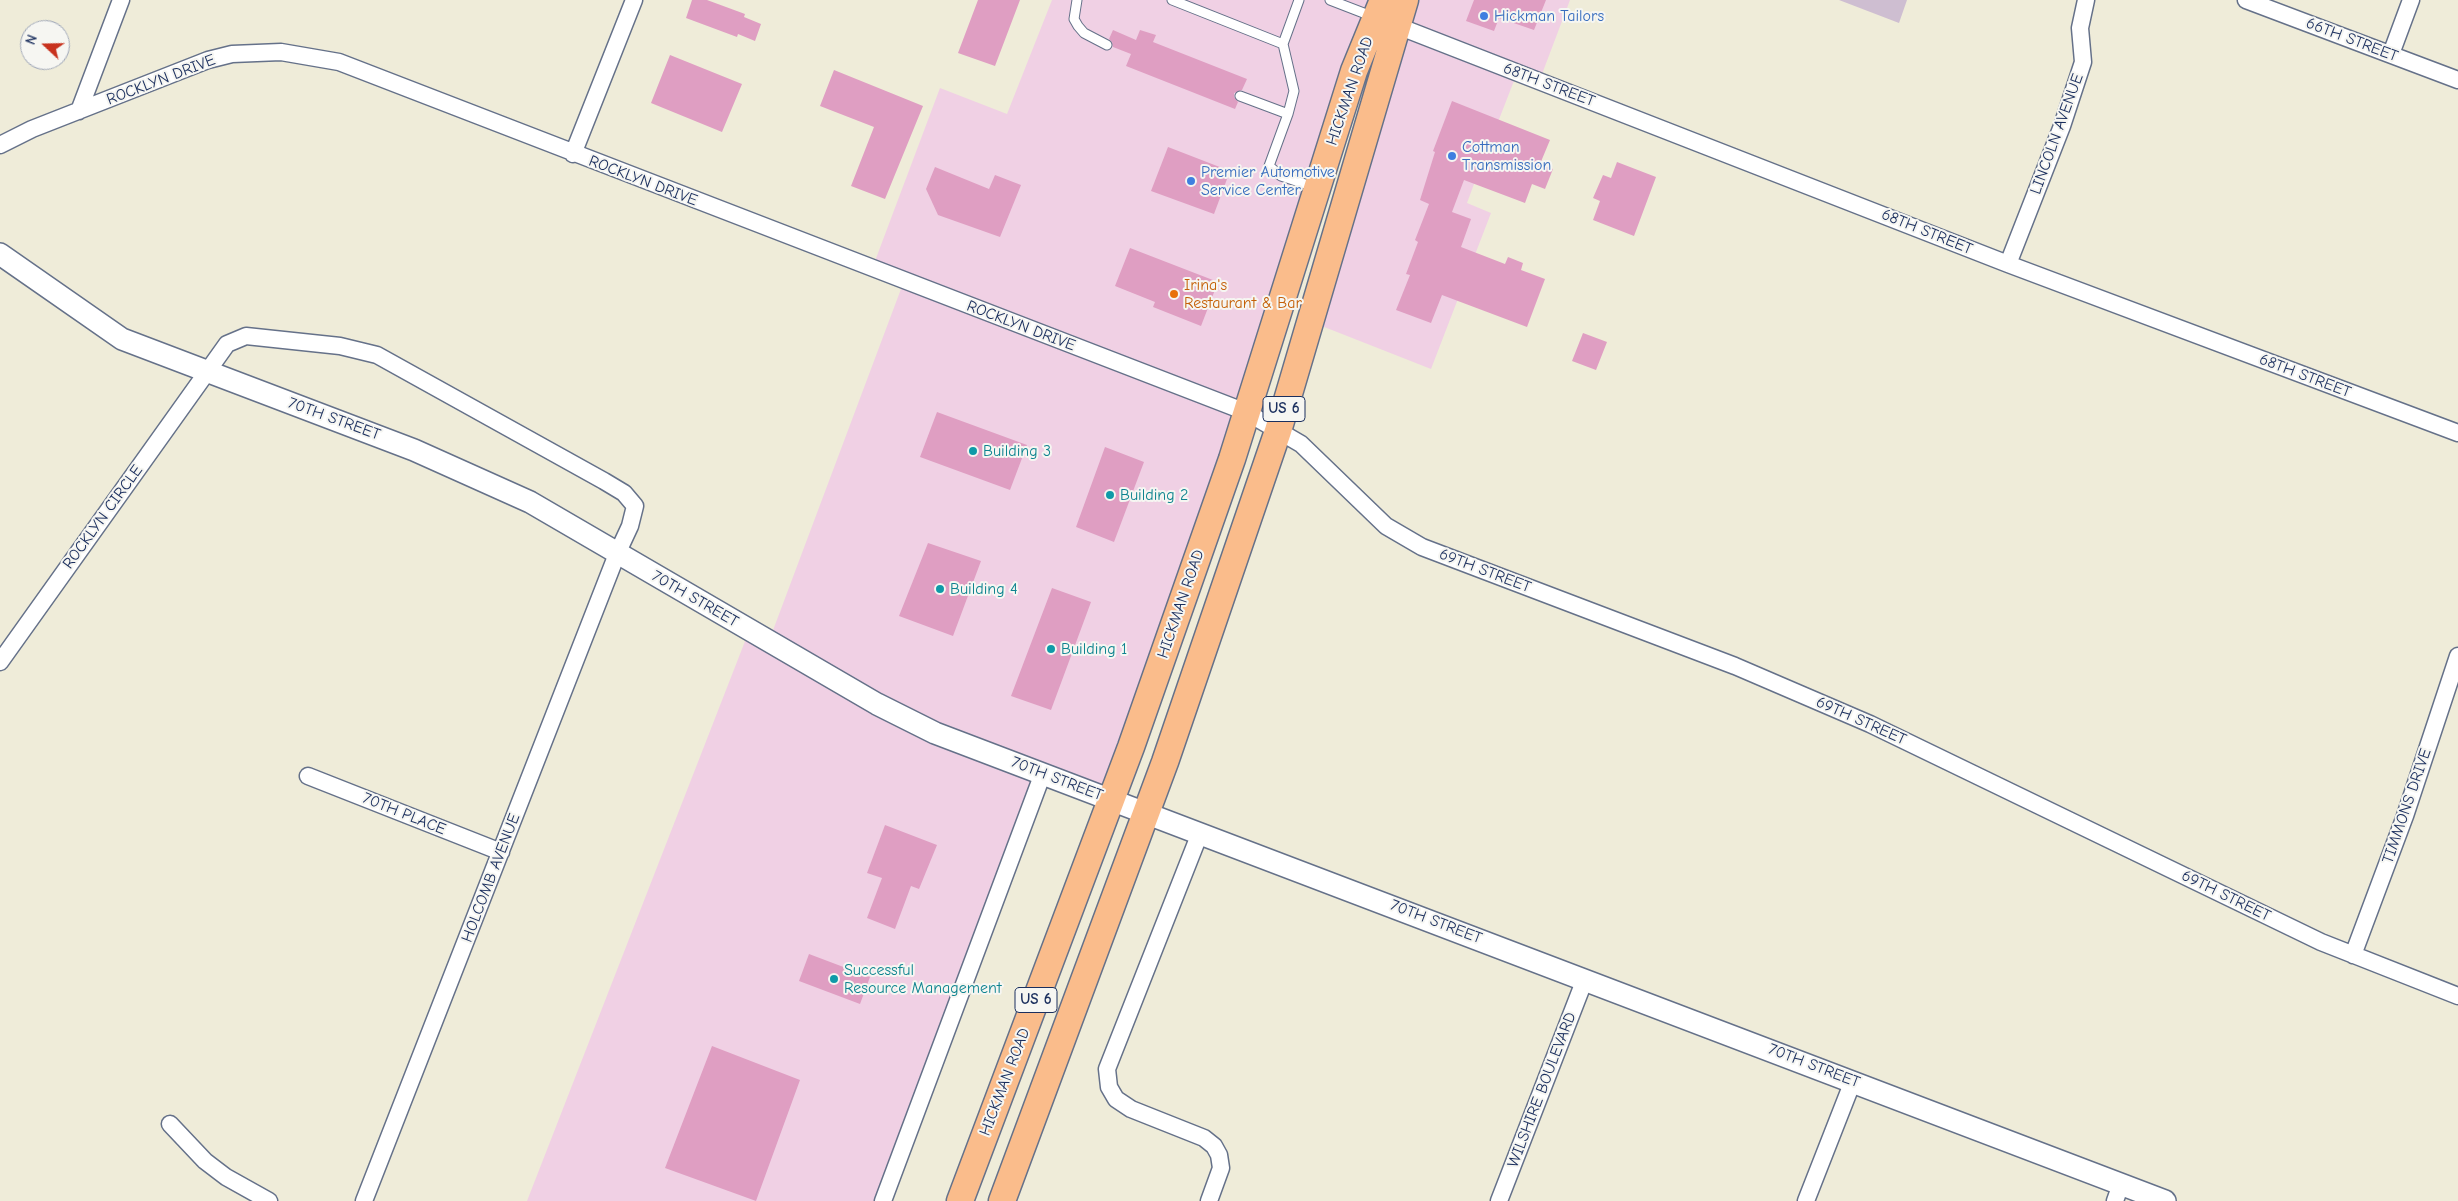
<!DOCTYPE html>
<html>
<head>
<meta charset="utf-8">
<style>
  body { margin:0 }
  #map { position:relative; width:2458px; height:1201px; overflow:hidden; background:#efecd9; font-family:"Comic Neue",sans-serif }
  canvas { display:block }
  .north { position:absolute; left:20px; top:20px; width:50px; height:50px; box-sizing:border-box; background:#f6f6f2; border:1px solid #9ea6b7; border-radius:50%; rotate:291deg; font-size:14px; font-weight:700; line-height:20px; text-align:center; color:#1b2f5e }
  .north::after { content:''; display:block; margin:auto; width:18px; height:22px; background:#c8321e; clip-path:polygon(50% 0,100% 100%,50% 72%,0 100%) }
</style>
</head>
<body>
<div id="map">
<canvas width="2458" height="1201"></canvas>
<div class="north">N</div>
</div>
<script>
const ctx = document.querySelector('canvas').getContext('2d');
ctx.lineJoin = 'round';
function paint(path, color) {
  ctx.fillStyle = color;
  ctx.fill(path, 'evenodd');
}
function shape(rows) {
  const path = new Path2D();
  for (const r of rows) {
    path.moveTo(r[0], r[1]);
    for (let i = 2; i < r.length; i += 2) path.lineTo(r[i], r[i + 1]);
  }
  return path;
}
function stroke(path, color, width, dash) {
  ctx.strokeStyle = color;
  ctx.lineWidth = width;
  ctx.lineCap = dash ? 'butt' : 'round';
  ctx.setLineDash(dash || []);
  ctx.stroke(path);
}
function write(font, color, halo, rows, align = 'center') {
  ctx.font = font + ' "Comic Neue",sans-serif';
  ctx.lineWidth = 4;
  ctx.setLineDash([]);
  ctx.textBaseline = 'middle';
  ctx.strokeStyle = halo;
  ctx.fillStyle = color;
  for (const [text, x, y, turn = 0] of rows) {
    ctx.save();
    ctx.translate(x, y);
    ctx.rotate((+turn || 0) * Math.PI / 180);
    ctx.textAlign = isNaN(turn) ? turn : align;
    if (halo) ctx.strokeText(text, 0, 0);
    ctx.fillText(text, 0, 0);
    ctx.restore();
  }
}
const built = shape([
  [1052,0,1383,0,1111,799,1043,774,883,1201,527,1201,749,631,769,641,904,281,872,269,940,88,1007,114],
  [1405,0,1570,0,1539,82,1517,73,1474,184,1467,203,1491,213,1431,369,1309,321]
]);
const industrial = shape([
  [1839,0,1907,0,1899,23]
]);
const building = shape([
  [692,0,707,0,745,14,744,17,761,24,755,41,738,34,737,37,686,18],
  [978,0,1020,0,995,66,958,53],
  [1474,0,1546,0,1534,30,1499,18,1494,31,1466,21],
  [1113,30,1136,40,1140,30,1156,35,1153,42,1247,79,1242,90,1234,93,1234,97,1238,102,1235,109,1126,66,1131,54,1113,47,1112,42,1109,39],
  [670,55,742,84,722,132,651,103],
  [834,70,923,106,885,199,851,186,874,127,820,106],
  [1452,101,1550,140,1540,164,1553,169,1545,189,1532,184,1525,203,1464,180,1452,212,1471,219,1461,247,1505,264,1508,257,1523,263,1521,270,1545,279,1527,327,1442,295,1431,323,1396,310,1410,275,1406,274,1418,242,1415,240,1429,204,1420,200,1435,152,1433,151],
  [1168,147,1230,171,1214,214,1151,191],
  [1617,162,1656,177,1634,236,1593,220,1600,201,1593,198,1603,175,1611,178],
  [935,167,989,189,995,175,1021,185,1000,237,938,215,926,189],
  [1130,248,1218,282,1201,326,1153,307,1155,302,1115,286],
  [1583,333,1607,342,1596,370,1572,361],
  [937,412,1027,445,1010,490,920,457],
  [1105,447,1144,462,1114,542,1076,527],
  [928,543,981,561,953,636,899,616],
  [1052,588,1091,602,1051,710,1011,696],
  [885,825,937,845,919,889,911,886,895,929,867,918,882,878,867,873],
  [809,954,870,977,860,1004,799,981],
  [712,1046,800,1080,756,1201,665,1168]
]);
const service = shape([
  [1077,0,1074,19,1078,26,1084,33,1107,45],
  [1172,0,1283,44],
  [1299,0,1283,44,1294,91,1288,114,1269,166,1281,176,1314,187],
  [1330,0,1374,17],
  [1240,96,1288,114]
]);
const minor = shape([
  [2246,0,2458,80],
  [1390,23,2008,264,2458,433],
  [2391,54,2411,0],
  [79,111,121,0],
  [0,145,32,129,208,60,232,54,281,52,339,62,1246,412,1301,444,1386,526,1422,547,1735,666,1870,724,2321,942,2458,996],
  [573,154,634,0],
  [2008,264,2062,126,2083,62,2080,28,2086,0],
  [0,662,227,344,246,336,340,346,377,355,604,481,624,493,635,506,630,526,617,554,364,1201],
  [308,776,501,852],
  [1200,833,1107,1069,1109,1087,1116,1099,1131,1109,1204,1138,1214,1146,1219,1155,1221,1168,1209,1201],
  [2353,955,2405,816,2458,656],
  [170,1124,205,1161,226,1177,269,1201],
  [883,1201,1043,773],
  [1499,1201,1585,979],
  [1806,1201,1853,1081],
  [2115,1201,2121,1184]
]);
const tertiary = shape([
  [0,254,122,339,414,450,530,502,877,704,935,733,2165,1201]
]);
const primary = shape([
  [960,1201,1131,747,1232,459,1354,71,1383,0],
  [1002,1201,1165,762,1278,431,1405,0]
]);
const markers = [
  [1484,16,5,"#3f7fe0"],
  [1452,156,5,"#3f7fe0"],
  [1191,181,5,"#3f7fe0"],
  [1174,294,5,"#e8710a"],
  [973,451,5,"#0f9aa8"],
  [1110,495,5,"#0f9aa8"],
  [940,589,5,"#0f9aa8"],
  [1051,649,5,"#0f9aa8"],
  [834,979,5,"#0f9aa8"]
];
const shields = [
  [1284,409,42],
  [1036,1000,42]
];
const shieldNames = [
  ["US 6",1284,409],
  ["US 6",1036,1000]
];
const shopNames = [
  ["Hickman Tailors",1494,16],
  ["Cottman",1462,147],
  ["Transmission",1462,165],
  ["Premier Automotive",1201,172],
  ["Service Center",1201,190]
];
const streetNames = [
  ["66TH STREET",2352,40,21],
  ["ROCKLYN DRIVE",161,80,-21],
  ["68TH STREET",1549,85,21],
  ["HICKMAN ROAD",1350,91,-71],
  ["LINCOLN AVENUE",2057,134,-70],
  ["ROCKLYN DRIVE",643,181,21],
  ["68TH STREET",1927,232,22],
  ["ROCKLYN DRIVE",1021,326,21],
  ["68TH STREET",2305,376,21],
  ["70TH STREET",334,419,20],
  ["ROCKLYN CIRCLE",103,517,-54],
  ["69TH STREET",1485,571,21],
  ["70TH STREET",695,599,30],
  ["HICKMAN ROAD",1181,604,-71],
  ["69TH STREET",1861,721,24],
  ["70TH STREET",1057,779,21],
  ["TIMMONS DRIVE",2407,806,-71],
  ["70TH PLACE",404,814,22],
  ["HOLCOMB AVENUE",491,878,-69],
  ["69TH STREET",2226,896,26],
  ["70TH STREET",1436,922,21],
  ["70TH STREET",1814,1066,21],
  ["HICKMAN ROAD",1005,1082,-69],
  ["WILSHIRE BOULEVARD",1542,1090,-69]
];
const foodNames = [
  ["Irina's",1184,285],
  ["Restaurant & Bar",1184,303]
];
const cultureNames = [
  ["Building 3",983,451],
  ["Building 2",1120,495],
  ["Building 4",950,589],
  ["Building 1",1061,649],
  ["Successful",844,970],
  ["Resource Management",844,988]
];
paint(built, '#f0d0e4');
paint(industrial, '#cebed1');
paint(building, '#df9ec2');
stroke(service, '#657189', 11);
stroke(minor, '#657189', 19);
stroke(tertiary, '#657189', 24);
stroke(primary, '#657189', 29);
stroke(service, '#fff', 9);
stroke(minor, '#fff', 16);
stroke(tertiary, '#fff', 21);
stroke(primary, '#fabc8b', 26);
for (const [x, y, r, color] of markers) {
  const dot = new Path2D();
  dot.arc(x, y, r, 0, 2 * Math.PI);
  ctx.fillStyle = color;
  ctx.fill(dot);
  stroke(dot, '#f6f6f2', 2);
}
for (const [x, y, w] of shields) {
  const box = new Path2D();
  box.roundRect(x - w / 2, y - 12.5, w, 25, 4);
  ctx.fillStyle = '#f6f6f2';
  ctx.fill(box);
  stroke(box, '#1b2f5e', 1);
}
write('bold 15px', '#1b2f5e', null, shieldNames);
write('16px', '#366cbe', '#f6f6f2', shopNames, 'left');
write('16px', '#1b2f5e', '#f6f6f2', streetNames);
write('16px', '#c56008', '#f6f6f2', foodNames, 'left');
write('16px', '#0d838f', '#f6f6f2', cultureNames, 'left');
</script>
</body>
</html>
